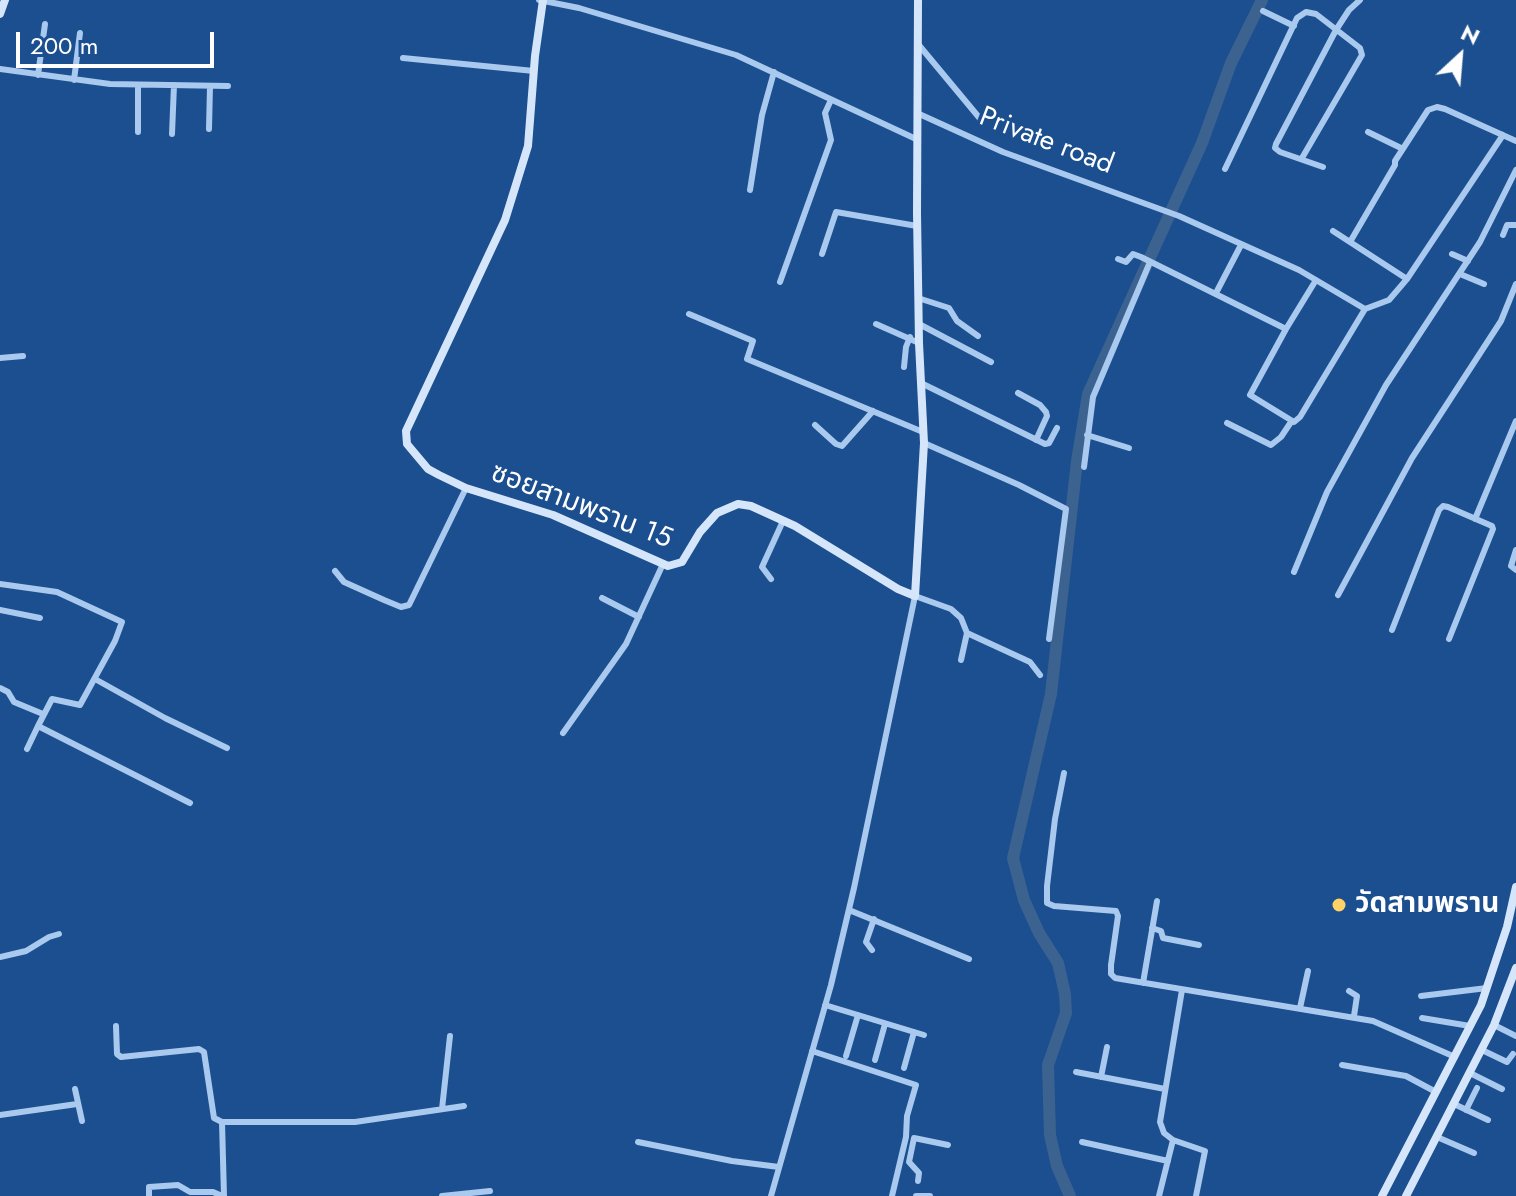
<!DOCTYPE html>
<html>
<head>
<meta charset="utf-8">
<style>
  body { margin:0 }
  #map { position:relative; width:1516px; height:1196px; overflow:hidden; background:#1b4f8f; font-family:Jost,sans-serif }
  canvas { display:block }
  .north { position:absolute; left:1420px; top:16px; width:80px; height:80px; -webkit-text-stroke:6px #1b4f8f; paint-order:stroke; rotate:26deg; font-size:22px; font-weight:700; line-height:32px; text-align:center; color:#fff }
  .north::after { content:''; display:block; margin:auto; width:28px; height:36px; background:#fff; clip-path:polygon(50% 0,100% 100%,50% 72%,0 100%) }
  .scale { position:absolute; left:16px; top:32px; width:198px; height:36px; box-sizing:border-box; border:4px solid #fff; border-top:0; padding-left:10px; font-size:24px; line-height:28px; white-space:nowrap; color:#fff; -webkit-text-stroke:6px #1b4f8f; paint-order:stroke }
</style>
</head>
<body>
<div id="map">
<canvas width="1516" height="1196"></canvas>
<div class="north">N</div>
<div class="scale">200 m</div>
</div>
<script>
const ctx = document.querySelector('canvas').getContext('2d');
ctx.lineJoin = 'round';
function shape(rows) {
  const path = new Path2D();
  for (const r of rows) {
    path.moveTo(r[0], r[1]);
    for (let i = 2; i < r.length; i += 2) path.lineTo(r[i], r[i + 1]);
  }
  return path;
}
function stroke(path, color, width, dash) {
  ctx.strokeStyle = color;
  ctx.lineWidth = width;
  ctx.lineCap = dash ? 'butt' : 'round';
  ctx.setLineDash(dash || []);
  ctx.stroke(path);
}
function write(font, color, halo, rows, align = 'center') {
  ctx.font = font + ' Jost,"Noto Sans Thai",sans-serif';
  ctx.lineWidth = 7;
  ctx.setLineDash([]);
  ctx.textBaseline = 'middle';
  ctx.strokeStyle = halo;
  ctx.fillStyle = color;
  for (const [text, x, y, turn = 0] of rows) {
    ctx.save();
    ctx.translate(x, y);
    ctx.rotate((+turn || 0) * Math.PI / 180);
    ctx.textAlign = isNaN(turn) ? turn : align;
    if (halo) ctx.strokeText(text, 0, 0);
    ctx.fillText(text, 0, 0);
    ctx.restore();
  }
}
const river = shape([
  [1070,1196,1057,1166,1050,1135,1048,1065,1066,1013,1065,994,1058,963,1039,933,1024,900,1013,858,1051,694,1077,461,1088,394,1202,143,1231,63,1262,0]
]);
const street = shape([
  [539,0,579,8,736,55,916,139],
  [1263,11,1294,26],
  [918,44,982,121],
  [403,58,534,71],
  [0,69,110,84,228,86],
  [38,75,45,24],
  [74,80,80,33],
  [917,113,1003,152,1179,216,1299,270,1365,309,1389,300,1407,279,1503,135],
  [209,129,210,86],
  [138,132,138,85],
  [1368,132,1403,149],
  [172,134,174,85],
  [1323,167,1280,152,1275,148,1276,144,1336,30,1349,10,1360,0],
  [1225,169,1297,18,1306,12,1316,14,1360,48,1362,55,1302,158],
  [750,190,762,115,774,72],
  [1333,231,1407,279],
  [1503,235,1507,225,1516,225],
  [1350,242,1395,165,1395,161,1428,110,1437,107,1445,109,1516,141],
  [822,254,836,212,917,226],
  [1452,254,1468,261],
  [1118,259,1126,262,1133,254,1141,257,1286,329,1316,280],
  [1460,274,1484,284],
  [780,282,831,140,825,113,831,100],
  [1216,293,1241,245],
  [918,298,949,308,957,321,978,336],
  [689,314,753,341,747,359,923,432],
  [876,324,919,343],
  [919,324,991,362],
  [1286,329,1250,395,1294,422,1300,417,1365,309],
  [0,358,23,356],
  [904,367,906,347,910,337],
  [921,383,1045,444,1049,443,1057,428],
  [1018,393,1040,405,1046,412,1047,416,1036,440],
  [1227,423,1271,445,1281,437,1291,422],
  [815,425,836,444,842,446,873,411],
  [1087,435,1129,448],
  [924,443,1019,485,1066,509,1049,639],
  [1084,467,1093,397,1150,262],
  [1475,519,1516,421],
  [1516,550,1511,566,1516,570],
  [335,571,344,582,384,600,401,607,409,605,466,488],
  [1294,572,1327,492,1386,385,1480,242,1516,170],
  [771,579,762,567,783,521],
  [0,584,57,592,122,622,115,641,80,705,52,699,38,726,190,803],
  [1338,595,1412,458,1501,321,1516,284],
  [602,598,639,617],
  [0,610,40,618],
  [1392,630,1439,510,1443,506,1448,507,1492,526,1493,529,1449,639],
  [967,633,1030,662,1040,675],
  [95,679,165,718,227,748],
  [0,688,8,692,14,702,43,714],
  [563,733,626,644,663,564],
  [27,749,38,726],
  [1064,773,1055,819,1047,886,1047,903,1054,906,1116,911,1118,916,1111,965,1111,974,1115,978,1373,1021,1455,1057],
  [849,910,969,959],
  [1152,928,1161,931,1163,938,1199,945],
  [872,950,866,942,874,919],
  [0,957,26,951,49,937,59,934],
  [1143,983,1157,901],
  [1182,990,1160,1122,1164,1133,1173,1140,1205,1151,1196,1196],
  [1349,991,1357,996,1354,1016],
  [1421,996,1487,988],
  [825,1005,924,1035],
  [1300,1008,1308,971],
  [1422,1018,1470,1026],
  [1494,1025,1516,1036],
  [116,1026,117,1054,121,1057,199,1049,204,1052,214,1118,222,1122,224,1196],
  [1482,1050,1507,1062,1513,1054],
  [812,1051,916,1085,907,1116,906,1137,892,1196],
  [846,1056,858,1015],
  [875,1060,885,1024],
  [1342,1065,1406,1076,1436,1092],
  [904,1068,914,1032],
  [1076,1072,1165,1089],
  [1470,1073,1502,1089],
  [1101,1077,1107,1047],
  [75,1089,82,1121],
  [1454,1104,1488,1120],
  [442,1109,450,1036],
  [1466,1110,1477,1088],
  [0,1115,77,1104],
  [222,1122,355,1122,464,1106],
  [1437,1137,1474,1153],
  [914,1138,909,1162,919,1173,918,1181],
  [914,1138,948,1145],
  [638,1142,732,1161,779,1167],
  [1082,1142,1168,1161],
  [149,1196,149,1187,178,1185,190,1192,213,1192,222,1196],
  [442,1196,490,1191],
  [771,1196,831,985,854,888,915,596,951,609,961,618,967,633,961,660],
  [916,1196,930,1196],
  [1159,1196,1173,1140]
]);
const secondary = shape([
  [543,0,535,56,528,146,505,220,406,431,407,444,428,469,439,475,466,488,553,515,668,566,682,562,700,532,717,513,738,504,751,506,795,526,898,589,915,596,924,443,919,343,917,213,918,0],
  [0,14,5,0],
  [1382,1196,1481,1005,1507,927,1516,887],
  [1406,1196,1494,1025,1516,968]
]);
const markers = [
  [1339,905,8,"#ffd166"]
];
const streetNames = [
  ["Private road",1046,142,21],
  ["ซอยสามพราน 15",581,507,21]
];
const poiNames = [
  ["วัดสามพราน",1355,905]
];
stroke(river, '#3c6290', 12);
stroke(street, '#a9c9ee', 6);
stroke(secondary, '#d6e6fa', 8);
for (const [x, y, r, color] of markers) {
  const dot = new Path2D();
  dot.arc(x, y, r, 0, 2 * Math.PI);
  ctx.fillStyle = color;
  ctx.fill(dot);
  stroke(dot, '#1b4f8f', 3);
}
write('28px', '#fff', '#1b4f8f', streetNames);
write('bold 28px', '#fff', '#1b4f8f', poiNames, 'left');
</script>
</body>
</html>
